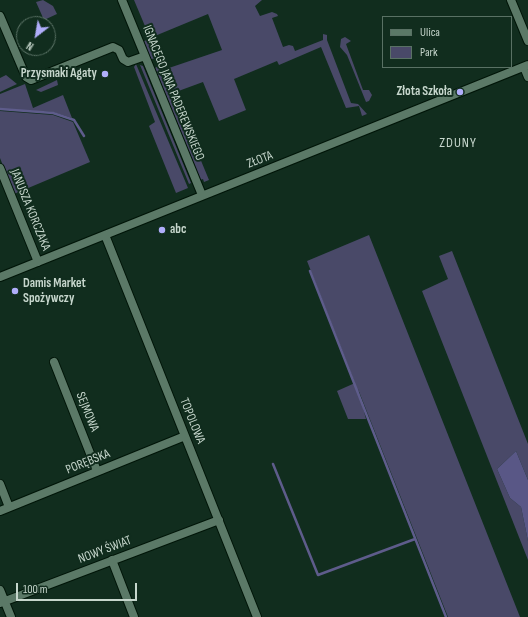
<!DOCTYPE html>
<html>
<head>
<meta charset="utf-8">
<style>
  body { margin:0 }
  #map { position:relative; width:528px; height:617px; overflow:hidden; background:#112d1e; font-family:"Sofia Sans Condensed",sans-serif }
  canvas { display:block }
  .legend { position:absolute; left:382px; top:16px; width:130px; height:52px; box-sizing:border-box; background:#112d1e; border:1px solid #597164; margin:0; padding:5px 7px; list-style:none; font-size:12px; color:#c6d6cc }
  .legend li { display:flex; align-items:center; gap:8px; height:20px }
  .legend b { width:20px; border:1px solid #597164 }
  .north { position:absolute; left:16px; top:16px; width:40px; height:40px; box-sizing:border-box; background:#112d1e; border:1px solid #597164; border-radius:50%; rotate:211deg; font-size:11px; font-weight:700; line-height:16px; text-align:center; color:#c6d6cc }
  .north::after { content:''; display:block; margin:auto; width:14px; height:18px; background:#b0aefa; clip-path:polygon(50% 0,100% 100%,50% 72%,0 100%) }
  .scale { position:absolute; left:16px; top:583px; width:121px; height:18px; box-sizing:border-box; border:2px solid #c6d6cc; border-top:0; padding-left:5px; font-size:12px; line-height:14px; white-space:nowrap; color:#c6d6cc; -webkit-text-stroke:3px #112d1e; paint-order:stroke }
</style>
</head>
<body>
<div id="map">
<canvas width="528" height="617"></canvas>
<ul class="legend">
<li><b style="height:5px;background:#5b7967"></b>Ulica</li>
<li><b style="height:11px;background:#494968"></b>Park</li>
</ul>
<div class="north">N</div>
<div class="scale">100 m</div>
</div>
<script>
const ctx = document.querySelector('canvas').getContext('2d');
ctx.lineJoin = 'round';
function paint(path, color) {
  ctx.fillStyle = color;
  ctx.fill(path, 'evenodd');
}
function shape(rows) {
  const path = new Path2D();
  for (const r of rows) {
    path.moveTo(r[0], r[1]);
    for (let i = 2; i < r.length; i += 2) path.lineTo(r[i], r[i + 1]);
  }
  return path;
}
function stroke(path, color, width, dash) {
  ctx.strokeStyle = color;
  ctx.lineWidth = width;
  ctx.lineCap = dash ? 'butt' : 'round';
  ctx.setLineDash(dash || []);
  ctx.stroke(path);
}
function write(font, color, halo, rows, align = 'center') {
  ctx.font = font + ' "Sofia Sans Condensed",sans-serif';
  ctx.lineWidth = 4;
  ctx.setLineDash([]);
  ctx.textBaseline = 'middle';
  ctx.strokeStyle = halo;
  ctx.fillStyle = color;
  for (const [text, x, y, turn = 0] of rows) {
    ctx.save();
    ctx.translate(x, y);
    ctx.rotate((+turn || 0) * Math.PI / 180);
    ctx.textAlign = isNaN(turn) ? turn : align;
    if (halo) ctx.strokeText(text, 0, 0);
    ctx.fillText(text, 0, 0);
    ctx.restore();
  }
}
const green = shape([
  [43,0,53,6,57,14,44,20,36,2],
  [134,0,262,0,255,6,260,16,272,12,277,14,278,16,272,18,283,47,289,45,293,46,295,51,323,40,323,34,327,35,327,40,351,103,358,104,367,114,362,116,359,106,346,108,321,47,279,65,277,61,234,79,246,110,219,121,203,82,173,93,209,180,204,182,203,179,200,180,155,68,161,64,163,70,222,50,208,14,150,38,158,58,151,59,143,42,150,38],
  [345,37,351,41,346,44,363,90,369,90,372,95,369,101,366,102,347,55,340,47,341,39],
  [136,64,188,188,176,193,149,126,155,122,134,67],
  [140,65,143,66,191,183,189,184],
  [6,75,17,84,0,92,0,78],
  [57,80,58,85,41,92,36,90],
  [25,84,33,108,63,95,72,118,53,112,0,109,0,94],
  [0,111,53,115,73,122,90,162,14,194,0,158],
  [369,235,386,278,520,617,448,617,358,389,366,419,348,419,337,391,355,383,307,261],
  [452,251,528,444,528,480,516,451,497,469,510,498,521,507,528,541,528,560,422,291,448,279,439,256]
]);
const forest = shape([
  [516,451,528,480,528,541,521,507,510,498,497,469]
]);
const stream = shape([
  [0,109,53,113,74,120,84,136],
  [310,271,446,617],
  [273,464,318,575,415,539]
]);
const minor = shape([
  [122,0,202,195],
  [511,0,528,41],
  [0,16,26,77,31,80,113,47,119,50,123,59,128,62,145,56],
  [524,67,528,77],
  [0,168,38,262],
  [105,235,257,617],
  [0,277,528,65],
  [54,362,97,471],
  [0,484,9,507],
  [0,511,185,436],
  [112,560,134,617],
  [0,590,11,617],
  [0,603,219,520]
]);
const markers = [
  [105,74,4,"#b0aefa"],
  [460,92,4,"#b0aefa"],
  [162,230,4,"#b0aefa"],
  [15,291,4,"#b0aefa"]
];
const poiNames = [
  ["Przysmaki Agaty",97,74],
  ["Złota Szkoła",452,92],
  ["abc",170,230,"left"],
  ["Damis Market",23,284,"left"],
  ["Spożywczy",23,299,"left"]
];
const streetNames = [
  ["IGNACEGO JANA PADEREWSKIEGO",173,93,68],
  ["ZŁOTA",260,160,-21],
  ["JANUSZA KORCZAKA",30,210,68],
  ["SEJMOWA",87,412,68],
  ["TOPOLOWA",192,421,68],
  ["PORĘBSKA",88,462,-22],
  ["NOWY ŚWIAT",105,550,-21]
];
const neighbourhoodNames = [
  ["ZDUNY",458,143]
];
paint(green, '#494968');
paint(forest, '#595786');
stroke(stream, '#5e5c8b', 2.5);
stroke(minor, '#001508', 10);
stroke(minor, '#5b7967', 8);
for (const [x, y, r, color] of markers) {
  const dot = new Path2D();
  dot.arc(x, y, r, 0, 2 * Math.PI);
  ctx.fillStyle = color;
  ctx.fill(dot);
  stroke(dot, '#112d1e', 1.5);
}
write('bold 13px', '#c6d6cc', '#112d1e', poiNames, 'right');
write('13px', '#c6d6cc', '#112d1e', streetNames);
ctx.letterSpacing = '1px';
write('14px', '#c6d6cc', '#112d1e', neighbourhoodNames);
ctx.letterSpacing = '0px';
</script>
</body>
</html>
